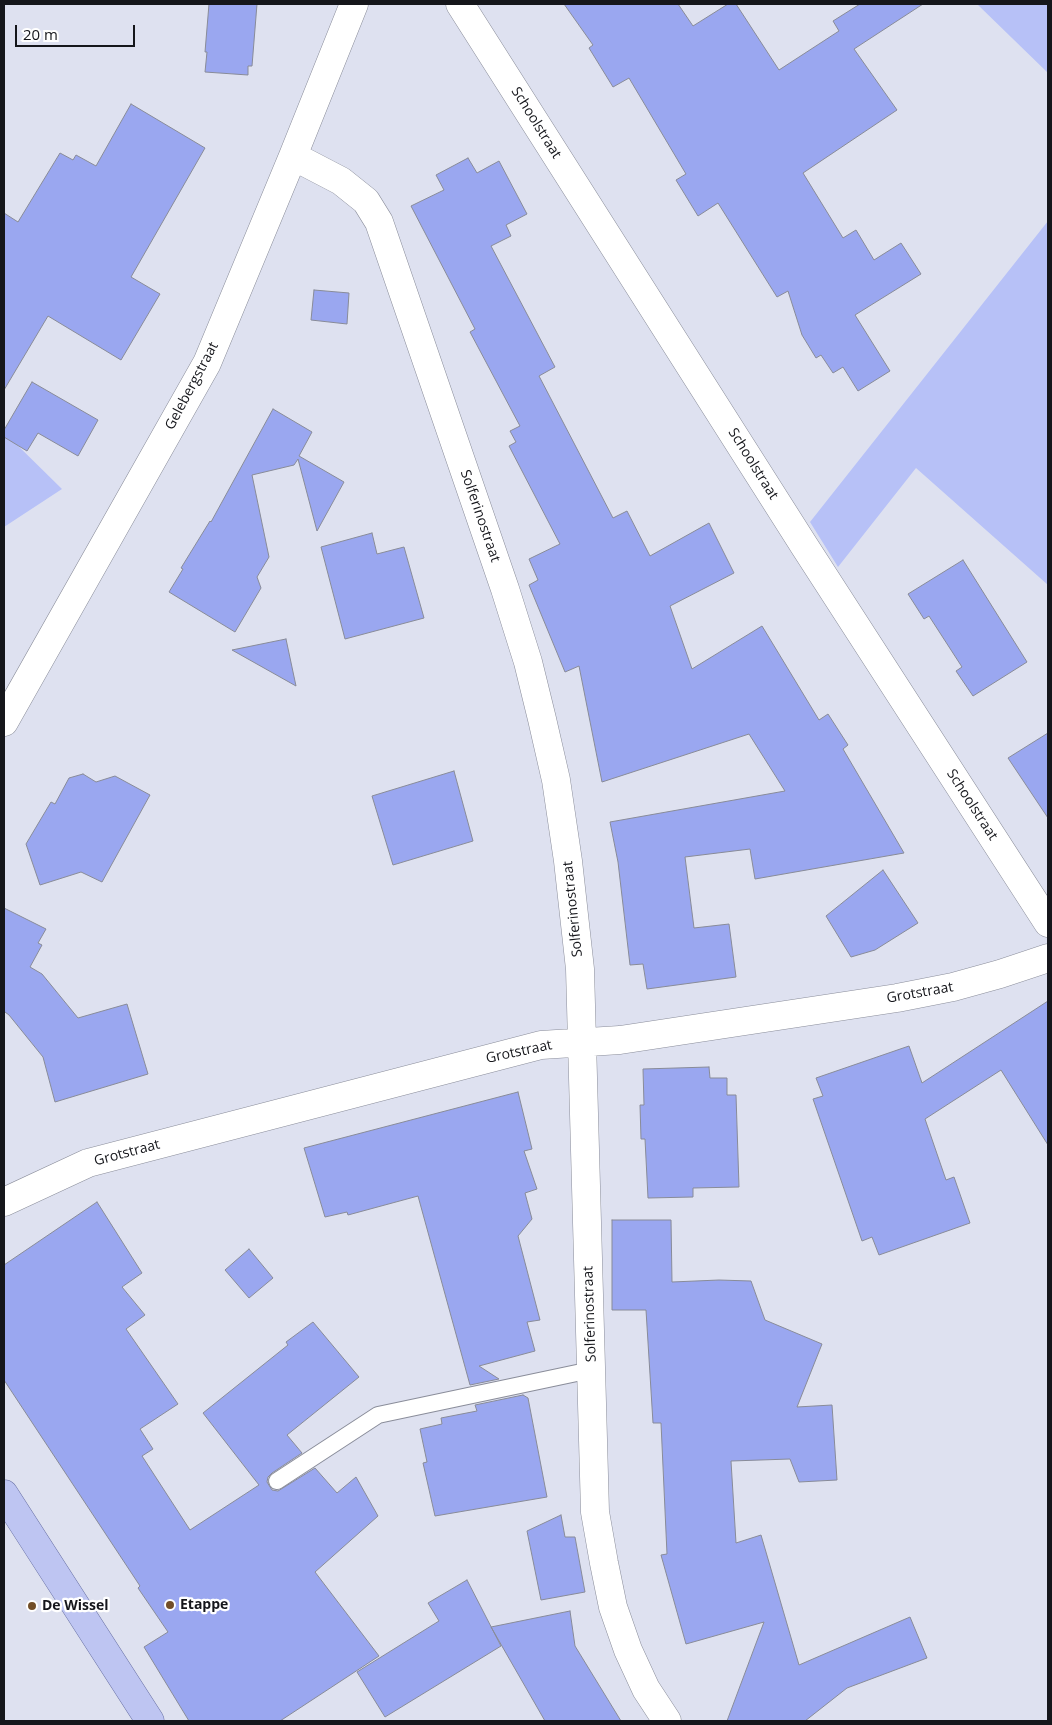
<!DOCTYPE html>
<html>
<head>
<meta charset="utf-8">
<style>
  body { margin:0 }
  #map { position:relative; width:1052px; height:1725px; overflow:hidden; background:#dee1f0; font-family:"Open Sans",sans-serif }
  canvas { display:block }
  .frame { position:absolute; inset:0; border:5px solid #15161b; pointer-events:none }
  .scale { position:absolute; left:15px; top:25px; width:120px; height:22px; box-sizing:border-box; border:2px solid #15161b; border-top:0; padding-left:6px; font-size:15px; line-height:18px; white-space:nowrap; color:#15161b; -webkit-text-stroke:4px #fff; paint-order:stroke }
</style>
</head>
<body>
<div id="map">
<canvas width="1052" height="1725"></canvas>
<div class="frame"></div>
<div class="scale">20 m</div>
</div>
<script>
const ctx = document.querySelector('canvas').getContext('2d');
ctx.lineJoin = 'round';
function paint(path, color) {
  ctx.fillStyle = color;
  ctx.fill(path, 'evenodd');
}
function shape(rows) {
  const path = new Path2D();
  for (const r of rows) {
    path.moveTo(r[0], r[1]);
    for (let i = 2; i < r.length; i += 2) path.lineTo(r[i], r[i + 1]);
  }
  return path;
}
function stroke(path, color, width, dash) {
  ctx.strokeStyle = color;
  ctx.lineWidth = width;
  ctx.lineCap = dash ? 'butt' : 'round';
  ctx.setLineDash(dash || []);
  ctx.stroke(path);
}
function write(font, color, halo, rows, align = 'center') {
  ctx.font = font + ' "Open Sans",sans-serif';
  ctx.lineWidth = 4.5;
  ctx.setLineDash([]);
  ctx.textBaseline = 'middle';
  ctx.strokeStyle = halo;
  ctx.fillStyle = color;
  for (const [text, x, y, turn = 0] of rows) {
    ctx.save();
    ctx.translate(x, y);
    ctx.rotate((+turn || 0) * Math.PI / 180);
    ctx.textAlign = isNaN(turn) ? turn : align;
    if (halo) ctx.strokeText(text, 0, 0);
    ctx.fillText(text, 0, 0);
    ctx.restore();
  }
}
const green = shape([
  [977,4,1048,4,1048,73],
  [1048,221,1048,585,916,468,838,567,810,522],
  [4,432,62,489,4,527]
]);
const building = shape([
  [209,4,257,4,252,66,248,66,248,75,205,72,207,52,205,52,209,4],
  [564,4,678,4,693,26,728,4,736,4,779,70,839,31,833,21,860,4,923,4,854,49,897,110,803,173,843,238,856,230,874,260,901,243,921,274,855,315,890,371,858,391,843,367,833,373,821,355,816,358,802,335,788,291,777,297,718,203,698,216,676,180,686,174,629,78,613,87,589,48,593,45,564,4],
  [131,104,205,148,131,277,160,294,121,360,48,316,4,390,4,213,18,222,60,153,73,160,76,155,96,166,131,104],
  [468,158,477,173,499,161,527,214,506,225,511,236,491,246,555,367,539,376,613,518,627,511,650,556,709,523,734,573,670,606,692,669,762,626,819,720,828,714,848,745,843,749,904,853,755,879,750,849,685,857,694,928,729,924,736,977,647,989,643,964,630,965,618,862,610,822,785,791,749,734,602,782,579,666,565,672,529,585,538,580,529,559,560,544,509,446,516,442,510,431,520,426,470,332,475,329,411,206,444,190,436,175,468,158],
  [314,290,349,293,347,324,311,320,314,290],
  [32,382,98,420,78,456,38,433,27,451,4,437,4,430,32,382],
  [273,409,312,432,299,456,344,482,317,531,298,459,294,465,252,475,269,557,257,577,261,588,235,632,169,592,183,569,181,568,210,521,211,522,273,409],
  [372,533,377,554,404,547,424,618,345,639,321,547,372,533],
  [963,560,1027,662,973,696,956,671,962,667,929,616,924,619,908,594,963,560],
  [286,639,296,686,232,650,286,639],
  [1048,733,1048,818,1008,758,1048,733],
  [454,771,473,841,393,865,372,796,454,771],
  [83,774,96,782,115,776,150,795,102,882,81,872,40,885,26,844,51,802,55,804,69,778,83,774],
  [883,870,918,923,875,950,851,957,826,916,883,870],
  [4,908,46,929,38,943,42,945,30,967,42,974,78,1018,127,1004,148,1074,55,1102,43,1057,9,1015,5,1012,4,1013,4,908],
  [1048,1001,1048,1145,1001,1070,925,1119,946,1180,954,1177,970,1223,879,1255,872,1237,862,1241,813,1099,823,1096,816,1078,909,1046,922,1083,1048,1001],
  [709,1067,710,1078,727,1078,727,1095,736,1095,739,1187,693,1188,693,1197,648,1198,645,1139,641,1139,640,1105,644,1105,643,1069,709,1067],
  [518,1092,532,1149,524,1151,537,1189,525,1193,532,1219,518,1236,540,1320,527,1322,535,1351,479,1366,499,1379,470,1385,418,1196,348,1215,347,1212,325,1217,304,1148,518,1092],
  [97,1202,142,1273,122,1287,145,1315,126,1329,178,1404,140,1429,153,1449,142,1456,190,1530,259,1485,203,1413,288,1345,286,1342,313,1322,359,1377,287,1435,302,1453,272,1473,268,1477,267,1482,272,1490,278,1491,315,1468,337,1493,356,1477,378,1516,315,1572,379,1656,280,1721,189,1721,144,1647,168,1632,138,1588,140,1586,4,1380,4,1265,97,1202],
  [612,1220,671,1220,672,1282,719,1280,751,1281,765,1320,822,1344,797,1407,832,1405,837,1480,799,1482,790,1459,731,1461,736,1543,761,1535,799,1665,910,1617,927,1658,847,1688,805,1721,727,1721,764,1622,686,1644,661,1555,667,1554,661,1423,653,1423,646,1310,612,1310,612,1220],
  [249,1249,273,1278,249,1298,225,1270,249,1249],
  [523,1395,528,1398,547,1497,435,1516,423,1463,427,1462,420,1429,442,1424,441,1418,477,1411,475,1405,523,1395],
  [561,1515,565,1537,575,1537,585,1592,541,1600,527,1531,561,1515],
  [467,1580,501,1646,385,1717,357,1672,439,1621,428,1603,467,1580],
  [570,1611,575,1646,621,1721,545,1721,491,1627,570,1611]
]);
const lane = shape([
  [277,1481,378,1415,591,1370]
]);
const street = shape([
  [460,4,805,547,1048,923],
  [293,156,341,181,366,201,379,222,505,589,528,662,542,719,556,780,568,861,580,969,595,1512,604,1563,613,1607,628,1650,646,1689,667,1721],
  [4,722,207,363,293,156,354,4],
  [4,1202,88,1163,541,1045,620,1040,897,998,953,987,1000,974,1048,958]
]);
const primary = shape([
  [4,1494,150,1721]
]);
const markers = [
  [170,1605,5,"#724e28"],
  [32,1606,5,"#724e28"]
];
const streetNames = [
  ["Schoolstraat",536,123,58],
  ["Gelebergstraat",192,386,-62],
  ["Schoolstraat",753,464,58],
  ["Solferinostraat",480,516,71],
  ["Schoolstraat",972,805,57],
  ["Solferinostraat",573,909,-96],
  ["Grotstraat",920,993,-10],
  ["Grotstraat",519,1052,-12],
  ["Grotstraat",127,1153,-15],
  ["Solferinostraat",590,1314,-92]
];
const poiNames = [
  ["Etappe",180,1605],
  ["De Wissel",42,1606]
];
paint(green, '#b7c1f7');
paint(building, '#9aa7f0');
stroke(building, '#888b98', 1);
stroke(lane, '#8a8d9a', 18);
stroke(street, '#8a8d9a', 29);
stroke(primary, '#676fa2', 29);
stroke(lane, '#fff', 16);
stroke(street, '#fff', 28);
stroke(primary, '#bec5f2', 28);
for (const [x, y, r, color] of markers) {
  const dot = new Path2D();
  dot.arc(x, y, r, 0, 2 * Math.PI);
  ctx.fillStyle = color;
  ctx.fill(dot);
  stroke(dot, '#fff', 2);
}
write('14px', '#15161b', '#fff', streetNames);
write('bold 14px', '#15161b', '#fff', poiNames, 'left');
</script>
</body>
</html>
